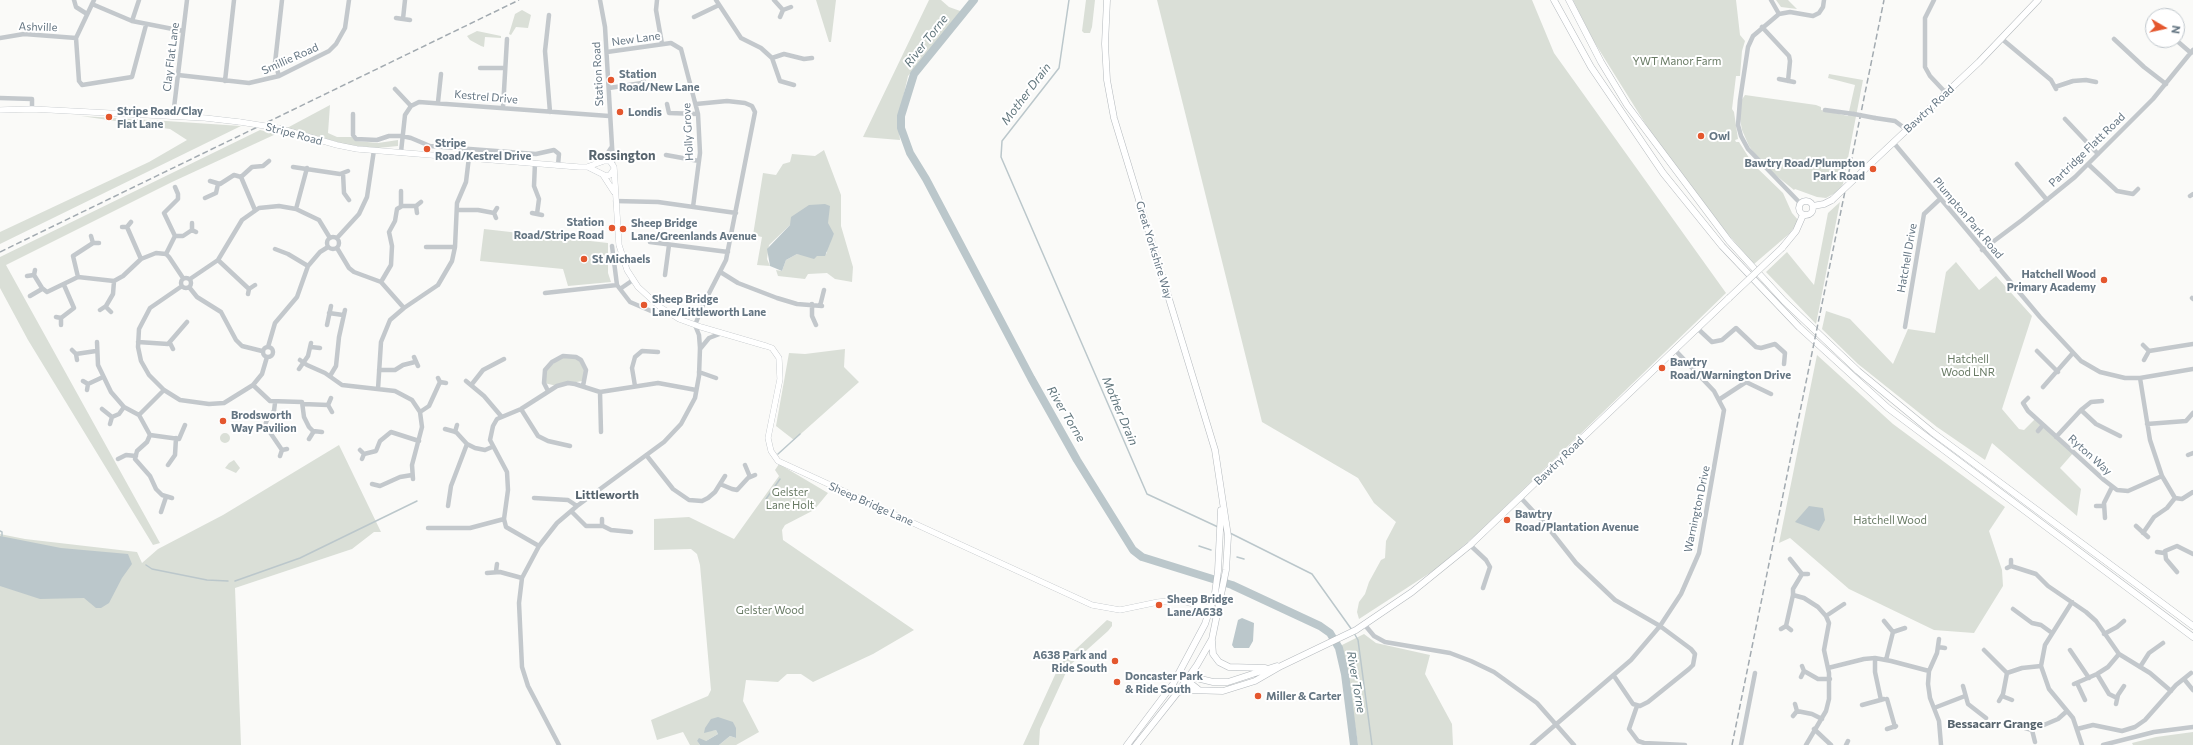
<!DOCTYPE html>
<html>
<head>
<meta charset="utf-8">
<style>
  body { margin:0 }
  #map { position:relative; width:2193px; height:745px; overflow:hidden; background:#fafaf8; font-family:Commissioner,sans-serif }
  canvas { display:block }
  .north { position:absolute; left:2145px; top:8px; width:40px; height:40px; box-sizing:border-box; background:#fff; border:1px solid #c1c8cd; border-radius:50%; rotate:99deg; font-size:11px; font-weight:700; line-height:16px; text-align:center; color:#657683 }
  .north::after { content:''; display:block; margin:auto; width:14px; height:18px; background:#e4572e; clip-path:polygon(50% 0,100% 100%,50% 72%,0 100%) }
</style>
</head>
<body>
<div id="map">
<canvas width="2193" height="745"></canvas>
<div class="north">N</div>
</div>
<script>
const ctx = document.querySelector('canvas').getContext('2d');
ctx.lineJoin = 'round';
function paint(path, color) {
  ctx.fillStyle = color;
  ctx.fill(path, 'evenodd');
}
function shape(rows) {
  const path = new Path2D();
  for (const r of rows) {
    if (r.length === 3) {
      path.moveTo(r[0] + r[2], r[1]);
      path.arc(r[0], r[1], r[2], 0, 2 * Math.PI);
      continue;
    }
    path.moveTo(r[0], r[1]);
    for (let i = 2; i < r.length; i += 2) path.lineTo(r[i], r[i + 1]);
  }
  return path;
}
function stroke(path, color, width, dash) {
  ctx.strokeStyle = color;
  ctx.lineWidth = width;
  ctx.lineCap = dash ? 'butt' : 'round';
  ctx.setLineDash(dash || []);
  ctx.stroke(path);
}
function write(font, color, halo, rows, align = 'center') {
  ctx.font = font + ' Commissioner,sans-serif';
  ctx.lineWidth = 4;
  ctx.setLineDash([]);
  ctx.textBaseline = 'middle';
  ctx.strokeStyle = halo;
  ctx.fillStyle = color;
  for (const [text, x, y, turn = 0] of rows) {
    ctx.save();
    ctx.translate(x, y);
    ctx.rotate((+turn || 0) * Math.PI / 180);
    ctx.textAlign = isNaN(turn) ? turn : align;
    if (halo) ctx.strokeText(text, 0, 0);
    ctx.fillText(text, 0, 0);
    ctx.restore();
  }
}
const green = shape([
  [816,0,836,0,831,42,829,42],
  [929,0,941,0,949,7,963,12,908,76,898,120,900,140,863,137],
  [1086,0,1095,0,1092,27,1090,33,1084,33,1082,31],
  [1157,0,1532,0,1554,53,1726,293,1476,535,1436,569,1359,619,1357,612,1359,602,1365,594,1369,582,1381,560,1385,558,1386,541,1396,522,1374,503,1358,478,1262,422],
  [1573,0,1736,0,1740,35,1745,41,1742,51,1740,76,1736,76,1732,109,1734,112,1738,139,1735,140,1736,142,1739,142,1753,164,1783,193,1792,213,1799,221,1789,234,1754,264,1727,233,1658,144,1593,40],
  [1776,0,1788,0,1797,9,1781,7],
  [522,10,531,15,528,28,516,27,511,35,509,34,515,14],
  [477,31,501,36,501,38,485,37,484,47,481,46,470,40,467,36],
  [1829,74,1863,80,1843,184,1837,192,1826,198,1817,197,1795,189,1794,190,1762,164,1749,146,1742,130,1739,113,1741,101,1745,95,1816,105,1821,107,1821,110,1848,116,1855,85,1828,78],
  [330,105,328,133,337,137,352,137,356,141,378,143,398,140,398,146,378,148,348,145,287,128],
  [81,116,166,121,241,126,0,244,0,232,149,162,187,140,170,129],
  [260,130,276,134,172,182,6,265,160,543,153,545,28,340,0,288,0,257],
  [824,150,841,195,841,226,853,267,852,282,835,279,827,273,808,274,805,279,778,276,776,270,782,271,786,260,797,254,822,256,827,253,827,247,834,234,790,225,769,245,767,259,770,266,757,265,762,237,753,235,763,173,776,175,783,164,790,162,792,154,815,156],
  [1840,202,1816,324,1766,272,1787,252,1814,285,1828,213],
  [484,229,608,243,608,273,611,282,568,286,563,269,480,261],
  [1956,262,1979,290,1996,276,2032,316,2002,409,2019,429,2024,430,2035,419,2074,452,2060,468,2081,489,2077,516,1992,443,1985,460,1937,427,1858,364,1822,329,1826,311,1850,319,1893,364,1908,329,1935,333,1946,272],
  [845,349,844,367,859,382,794,440,776,426,789,353,805,354],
  [1817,355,1893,424,2005,507,1989,531,2002,570,2003,586,1974,633,1934,630,1849,589,1790,538,1779,543],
  [563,356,581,360,586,370,582,381,557,386,544,383,545,370],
  [225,438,5],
  [339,445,381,532,374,532,352,549,235,588,241,745,0,745,0,534,25,539,137,552,142,563,158,549,223,515],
  [234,460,240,468,236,473,225,468,229,463],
  [779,464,828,493,814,510,785,525,782,530,783,540,914,630,873,654,813,682,801,674,787,674,778,682,746,680,743,701,759,732,736,745,719,745,730,736,736,738,733,722,704,732,716,730,718,734,706,741,697,741,700,745,690,745,683,732,657,740,651,720,708,696,711,690,700,565,697,554,691,549,654,550,654,519,689,517,734,539,779,476,775,470],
  [1107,620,1112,622,1112,626,1108,631,1069,666,1040,729,1039,745,1023,745,1060,664],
  [1364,634,1376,643,1430,655,1425,674,1452,724,1453,745,1358,745,1346,665,1340,646],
  [2193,732,2193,745,2133,745,2132,743,2156,737]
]);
const water = shape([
  [825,204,830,206,828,223,834,234,825,256,817,256,814,259,797,254,786,260,782,271,770,266,767,249,790,225,791,217,809,205],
  [1809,506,1823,508,1825,520,1819,531,1795,522],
  [0,536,61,548,128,554,132,564,122,578,109,603,101,608,96,608,84,598,40,599,0,586],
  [1242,618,1254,623,1253,641,1249,648,1234,648,1232,645,1238,620],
  [718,717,733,722,736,728,736,738,730,736,719,745,700,745,697,741,699,738,706,741,718,734,716,730,704,733,705,728,711,719]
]);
const stream = shape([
  [1069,0,1059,68,1002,141,1001,157,1147,494,1218,527],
  [778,454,800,434],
  [766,499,780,479],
  [0,531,2,532,2,536],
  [1230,533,1312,574,1352,630],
  [1199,546,1211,550],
  [1237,557,1244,559],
  [146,565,152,569,207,580,228,581],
  [235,581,300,558,417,501],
  [1354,633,1358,640,1372,745]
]);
const river = shape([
  [974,0,914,74,901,116,901,128,910,153,926,179,1031,378,1077,460,1133,550,1142,557,1232,585,1320,626,1330,633,1339,648,1345,674,1354,745]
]);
const minor = shape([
  [74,0,76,7,87,14],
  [94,0,76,38,79,81,82,85,132,77,146,25],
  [600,0,605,27,613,163],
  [657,0,656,10,662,44],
  [716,0,741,38,761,48,772,58,784,54,804,59,812,58],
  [774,0,783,10],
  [1771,0,1779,14],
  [1934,0,1925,18,1925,67,1930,76,1946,93],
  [92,4,132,21,183,31],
  [549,15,545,51,550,112],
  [694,17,719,5],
  [780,17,783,10,791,7],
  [396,18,410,20],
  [403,19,405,0],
  [132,21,139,0],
  [1762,27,1789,56,1790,61,1788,81],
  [0,38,24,34,76,38],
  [2002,39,2051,80,2056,89],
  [2114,39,2144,67,2166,84],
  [2176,40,2191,53],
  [607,52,671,43,681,49,698,114,700,153,693,207],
  [772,58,780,81,794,85],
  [480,68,505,68],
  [178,75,249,83,279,76,329,51,336,44,345,28,349,0],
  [279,76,275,63,282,0],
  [1779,79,1794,82],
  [225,81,234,0],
  [642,83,646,76],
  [2055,87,2073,81,2086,80,2096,82],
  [609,88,642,83,645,89],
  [395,89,411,106],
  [0,98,32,99,32,109],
  [438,102,441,74],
  [667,104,669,113,698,114],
  [503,108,507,39],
  [1825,110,1854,114],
  [353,114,353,135,356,139,377,140,389,136,402,136,411,138,430,146,536,154,554,150,559,154,558,165],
  [173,116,187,0],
  [1875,118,1895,121,1907,130],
  [2065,119,2098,154],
  [1893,142,2040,317,2081,361,2100,372,2125,378,2140,378,2193,369],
  [401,152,405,115,411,106,419,102,609,116],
  [666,155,699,161],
  [602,162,611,148],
  [535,163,534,186,539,199,537,214],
  [2017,164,2047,200],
  [2088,164,2117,191,2133,194,2138,189],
  [293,167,340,174,348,171],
  [343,173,344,193,349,200],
  [241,177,252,167,263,166,269,161],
  [210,181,220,184,234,175,241,177,255,210],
  [401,191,401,206],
  [2190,196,2193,194],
  [205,198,216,193,218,184],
  [615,201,658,202,736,213],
  [1800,203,1748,149,1741,136,1738,125,1740,100,1748,47,1753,36,1779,14,1790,12,1813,16,1819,13,1823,7,1824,0],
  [296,209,307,168],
  [457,210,478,210,494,213],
  [417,213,416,206,421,202],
  [532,213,542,215],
  [496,218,494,213,497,208],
  [192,223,192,230,196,232],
  [122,227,127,227,131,222],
  [127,227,141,259],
  [91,236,93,243,99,243],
  [175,236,183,236,192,230],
  [333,243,6],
  [337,238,359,214,367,197,374,150],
  [650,242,728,252],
  [612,246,617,285],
  [426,247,455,247],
  [337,248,349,268,354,272,381,282,404,308],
  [275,249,288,254,308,266],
  [1982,250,2022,220,2075,177,2153,99,2193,50],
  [166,254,175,236,164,213,178,199,178,194,175,187],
  [218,260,249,289],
  [722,273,738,283,777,298,797,304,822,306],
  [34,275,42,288,47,292,78,277,114,281,123,276,141,259,156,253,166,254,169,257,183,278],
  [665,275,669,245],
  [27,276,34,275,35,270],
  [78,277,73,256,93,243],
  [186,283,5],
  [190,279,218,260,242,220,259,208,279,206,296,209,319,220,330,238],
  [381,282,391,265,392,246,389,232,395,221,397,209,402,206,416,206],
  [182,286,150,308,139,329,138,347,141,361,149,375,164,390,180,400,209,404,224,403,253,385,262,374,267,357],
  [189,287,197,297,221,312,236,340,242,346,262,351],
  [620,289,630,302,651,311],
  [545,293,617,285,620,289,633,280],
  [248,294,249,289,255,285],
  [30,296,42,289],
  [2192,298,2193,299],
  [812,304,812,316,816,325],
  [820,306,824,290],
  [106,307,111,312],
  [100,310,106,306,113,294,114,281],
  [329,313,343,315],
  [56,317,61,318,61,325],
  [61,318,74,308,64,285],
  [327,325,331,306],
  [1905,327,1924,214,1940,199],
  [1697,328,1712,342,1722,340,1736,328,1756,347,1761,348,1775,344,1785,353,1784,364],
  [97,342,98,365,111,392,124,407,139,415],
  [138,342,168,344,187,322],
  [170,343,173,349],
  [2143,345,2149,351,2144,360],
  [268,352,5],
  [268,347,275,323,297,297,308,266,320,252,328,247],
  [311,347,320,348],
  [700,349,709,338,722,333],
  [72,350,76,354,77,360],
  [2037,351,2058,372],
  [2149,351,2193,344],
  [76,354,96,351],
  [414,357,418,366],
  [300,360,307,365,325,373,342,385,395,391,412,400,420,412,422,427,412,465,413,479],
  [299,369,308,356,311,343],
  [379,370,395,370,403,365,415,362],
  [699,372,716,378],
  [330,376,336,366,339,337,345,310],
  [438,378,440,382,446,383],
  [2140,378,2150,440,2162,476,2175,498,2182,499,2193,492],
  [83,381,88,384,87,390],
  [466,381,484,396,501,416],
  [88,384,103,377],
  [472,384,483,370,504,359],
  [253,385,270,401,302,402,304,417,309,427,313,431,322,432],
  [635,386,632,368,635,357,642,351,658,352],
  [2043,387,2072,354],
  [378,389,381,342,390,320,404,308,438,285,452,261,455,247,457,203,466,182,469,157],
  [164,390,139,415,150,435,147,442,137,451,135,459,150,476,156,489,162,495,172,498],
  [548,391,544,383,545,370,552,362,563,356,576,357,581,360,586,370,583,386],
  [600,392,601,432],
  [331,398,328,405,332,412],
  [2028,398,2023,403,2028,411,2104,480,2117,490,2128,491,2162,476],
  [1720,399,1746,382,1771,394],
  [275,403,274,411,267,420,265,425,282,450],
  [303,404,328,405],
  [102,409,112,417,110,424],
  [521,409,538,436,548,441,570,446],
  [2081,410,2096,424,2120,436],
  [420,412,429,406,440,382],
  [112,417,119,414,124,407],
  [2147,424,2186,421,2193,413],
  [445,429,456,432,467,444,475,448,485,450,492,447],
  [2038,431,2043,425],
  [455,432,457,425],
  [150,435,179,439,185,425],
  [2056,437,2081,410,2091,402,2102,401],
  [309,439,314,431],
  [360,450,364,454,362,459],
  [364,454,376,451,380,441,391,432,419,441],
  [2188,455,2193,453],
  [280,456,282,450,287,449],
  [647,456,673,489,689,500,702,501,708,498,715,492,725,476],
  [118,459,126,455,136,456],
  [168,465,175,455,176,438],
  [745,465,750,477],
  [372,484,380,486,400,477,412,475],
  [720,484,732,489,737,490,748,478,755,475],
  [534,498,568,500,577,506],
  [1521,498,1546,525,1576,563,1615,600,1660,626,1691,649,1695,654,1693,665,1689,669,1648,702,1640,706,1633,704,1614,676],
  [448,506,451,486,467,444],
  [2096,506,2104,506],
  [571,511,586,526,603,526,611,530,631,532],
  [161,512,166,497],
  [2105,518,2104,503,2112,487],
  [602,526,602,519],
  [2136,526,2148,537],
  [428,528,470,528,504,519],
  [2143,533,2154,517,2167,508,2175,498],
  [1470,545,1486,560,1490,567,1483,588],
  [539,546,506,527,504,519,508,490,507,472,490,440,493,426,497,419,521,409,557,386,568,383,575,384,600,392,658,383,696,390],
  [2157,552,2164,553],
  [1790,559,1802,574,1808,574],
  [2011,566,2036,574,2048,586,2086,612,2096,621,2119,654,2150,673,2171,691],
  [2007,568,2011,566,2011,560],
  [496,571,497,564],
  [2177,572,2166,559,2165,551,2177,546,2193,554],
  [487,573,500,572,522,578],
  [1802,574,1793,589,1793,595,1804,598,1818,607,1826,616,1829,623,1824,650,1829,673,1829,699,1826,711,1806,745],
  [2072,602,2045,645,2041,666,2049,689,2073,718,2082,745],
  [2013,609,2032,623,2041,625,2052,633],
  [1826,616,1844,604],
  [1884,621,1893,632],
  [1364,624,1374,636,1385,642,1450,653,1471,661,1494,672,1537,703,1574,745],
  [1786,626,1793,595],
  [1781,629,1786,626,1791,630],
  [2104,634,2117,627,2124,621],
  [1939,639,1937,653,1929,671,1928,684,1930,698,1939,721,1941,745],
  [1938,647,1945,648],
  [1984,650,2007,673],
  [2070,650,2089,678],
  [1875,658,1875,672,1881,700],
  [1886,660,1893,632,1905,628],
  [2140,667,2149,653,2163,643],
  [1828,668,1864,659,1875,658,1891,661,1929,671],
  [1804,671,1818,679,1830,679],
  [2097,674,2109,694,2117,698],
  [1801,677,1804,671,1802,666],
  [2184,679,2193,690],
  [2077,683,2085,700],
  [2074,684,2097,674,2108,667,2119,654],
  [1963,686,1968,704,1986,718],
  [2002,696,2012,700],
  [1887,699,1895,727],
  [1999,701,2003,694,2007,673,2022,668,2041,666],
  [2116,704,2118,695,2124,686],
  [1862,705,1884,699],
  [1637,706,1629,729,1638,741,1644,743,1685,745],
  [1934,708,1965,696],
  [1797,711,1812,714,1822,719],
  [1793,716,1797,711,1795,704],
  [2025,728,2032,730,2035,742],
  [1814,729,1831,745],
  [1887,729,1896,726],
  [2077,729,2093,725,2122,731,2135,727,2145,720,2176,685,2191,673],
  [2032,730,2058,719,2067,711],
  [559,745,528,686,522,667,519,603,522,578,539,546,557,523,577,506,664,442,681,424,695,398,699,376,700,348,699,335,695,325,704,303,726,260,755,112,752,106,745,103,727,101,696,104],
  [1532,745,1631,660,1660,626,1681,594,1699,553,1724,410,1714,391,1675,350],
  [1741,745,1755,673],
  [1846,745,1848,741],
  [2103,745,2154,732,2193,727]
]);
const major = shape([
  [0,110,32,109,205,118,240,122],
  [278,128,337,145,357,149,579,167,587,167,604,161,610,161,614,167,619,245,627,270,638,287,660,307,679,319,701,327,766,346,772,348,779,358,780,379,768,438,771,451,778,461,1092,605,1120,610,1158,602,1179,600,1219,611],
  [588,167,606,176,610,175,614,169],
  [603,175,614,192]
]);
const highway = shape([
  [1107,0,1105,44,1107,80,1114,118,1215,450,1228,536,1226,570,1212,639,1197,665,1178,692,1136,745],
  [1554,0,1591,67,1663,173,1722,246,1799,327,1888,408,2193,637],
  [1569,0,1601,62,1627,105,1729,241,1784,301,1858,371,1932,432,2193,626],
  [1864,170,1979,62,2038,0],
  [1806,208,7],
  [1813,206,1824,204,1832,200],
  [1782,248,1796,231,1803,215],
  [1212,641,1213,654,1219,662,1229,667,1265,668],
  [1180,674,1213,682,1228,682,1277,666],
  [1184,678,1199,690],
  [1178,692,1189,690,1223,691,1255,681,1281,666,1356,630,1412,592,1470,545,1729,298],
  [1127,745,1173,684,1205,624,1215,593,1218,571,1221,510]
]);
const rail = shape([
  [0,252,519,0],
  [1732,745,1884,0]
]);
const minorBridge = shape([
  [1854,114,1875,118]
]);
const majorBridge = shape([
  [240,122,278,128]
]);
const highwayBridge = shape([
  [1832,200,1864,170],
  [1729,298,1782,248]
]);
const markers = [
  [611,80,4,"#e4572e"],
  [620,112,4,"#e4572e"],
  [109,117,4,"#e4572e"],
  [1701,136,4,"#e4572e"],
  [427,149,4,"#e4572e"],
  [1873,169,4,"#e4572e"],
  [612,228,4,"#e4572e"],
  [623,229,4,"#e4572e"],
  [584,259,4,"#e4572e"],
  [2104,280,4,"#e4572e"],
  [644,305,4,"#e4572e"],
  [1662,368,4,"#e4572e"],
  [223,421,4,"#e4572e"],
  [1507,520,4,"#e4572e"],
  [1159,605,4,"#e4572e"],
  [1115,661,4,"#e4572e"],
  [1117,682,4,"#e4572e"],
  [1258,696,4,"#e4572e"]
];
const streetNames = [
  ["Ashville",38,27,2],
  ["New Lane",636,39,-8],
  ["Clay Flat Lane",171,57,-83],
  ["Smillie Road",290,59,-24],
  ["Station Road",598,74,-93],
  ["Kestrel Drive",486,97,5],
  ["Bawtry Road",1929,109,-43],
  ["Holly Grove",688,132,-93],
  ["Stripe Road",294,134,15],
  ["Partridge Flatt Road",2087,150,-44],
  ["Plumpton Park Road",1968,218,50],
  ["Great Yorkshire Way",1154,250,73],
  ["Hatchell Drive",1907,258,-80],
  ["Ryton Way",2090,455,42],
  ["Bawtry Road",1559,461,-44],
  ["Sheep Bridge Lane",871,504,24],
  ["Warnington Drive",1697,509,-78]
];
const parkNames = [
  ["YWT Manor Farm",1677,61],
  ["Hatchell",1968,359],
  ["Wood LNR",1968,372],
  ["Gelster",790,492],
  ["Lane Holt",790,505],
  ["Hatchell Wood",1890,520],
  ["Gelster Wood",770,610]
];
const poiNames = [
  ["Station",619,74],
  ["Road/New Lane",619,87],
  ["Stripe Road/Clay",117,111],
  ["Flat Lane",117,124],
  ["Londis",628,112],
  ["Owl",1709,136],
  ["Stripe",435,143],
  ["Road/Kestrel Drive",435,156],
  ["Bawtry Road/Plumpton",1865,163,"right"],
  ["Park Road",1865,176,"right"],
  ["Station",604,222,"right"],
  ["Road/Stripe Road",604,235,"right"],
  ["Sheep Bridge",631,223],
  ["Lane/Greenlands Avenue",631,236],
  ["St Michaels",592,259],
  ["Hatchell Wood",2096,274,"right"],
  ["Primary Academy",2096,287,"right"],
  ["Sheep Bridge",652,299],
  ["Lane/Littleworth Lane",652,312],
  ["Bawtry",1670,362],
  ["Road/Warnington Drive",1670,375],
  ["Brodsworth",231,415],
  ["Way Pavilion",231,428],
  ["Bawtry",1515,514],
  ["Road/Plantation Avenue",1515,527],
  ["Sheep Bridge",1167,599],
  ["Lane/A638",1167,612],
  ["A638 Park and",1107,655,"right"],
  ["Ride South",1107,668,"right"],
  ["Doncaster Park",1125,676],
  ["& Ride South",1125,689],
  ["Miller & Carter",1266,696]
];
const waterNames = [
  ["River Torne",926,41,-52],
  ["Mother Drain",1026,94,-53],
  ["Mother Drain",1120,411,67],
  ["River Torne",1066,414,59],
  ["River Torne",1356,682,80]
];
const neighbourhoodNames = [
  ["Littleworth",607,495],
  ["Bessacarr Grange",1995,724]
];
const quarterNames = [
  ["Rossington",622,156]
];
paint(green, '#dadfd7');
paint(water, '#bbc7cb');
stroke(stream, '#bbc7cb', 1.5);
stroke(river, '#bbc7cb', 8);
stroke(major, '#b5babe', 6);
stroke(highway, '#b4b9bd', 7);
stroke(minor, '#c3c8cc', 4.5);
stroke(major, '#fff', 5.5);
stroke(highway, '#fff', 6);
stroke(rail, '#a2aab0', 1.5, [6, 3]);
stroke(majorBridge, '#b5babe', 6, []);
stroke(highwayBridge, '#b4b9bd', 7, []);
stroke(minorBridge, '#c3c8cc', 4.5);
stroke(majorBridge, '#fff', 5.5);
stroke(highwayBridge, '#fff', 6);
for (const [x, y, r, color] of markers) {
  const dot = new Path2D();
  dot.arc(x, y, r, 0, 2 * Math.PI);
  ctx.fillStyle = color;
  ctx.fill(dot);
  stroke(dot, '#fff', 1.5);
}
write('11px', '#657683', '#fff', streetNames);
write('11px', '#687a64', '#fff', parkNames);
write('bold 11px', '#657683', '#fff', poiNames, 'left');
write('italic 12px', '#60757c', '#fff', waterNames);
write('bold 12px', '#57646e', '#fff', neighbourhoodNames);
write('bold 13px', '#57646e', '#fff', quarterNames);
</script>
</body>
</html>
